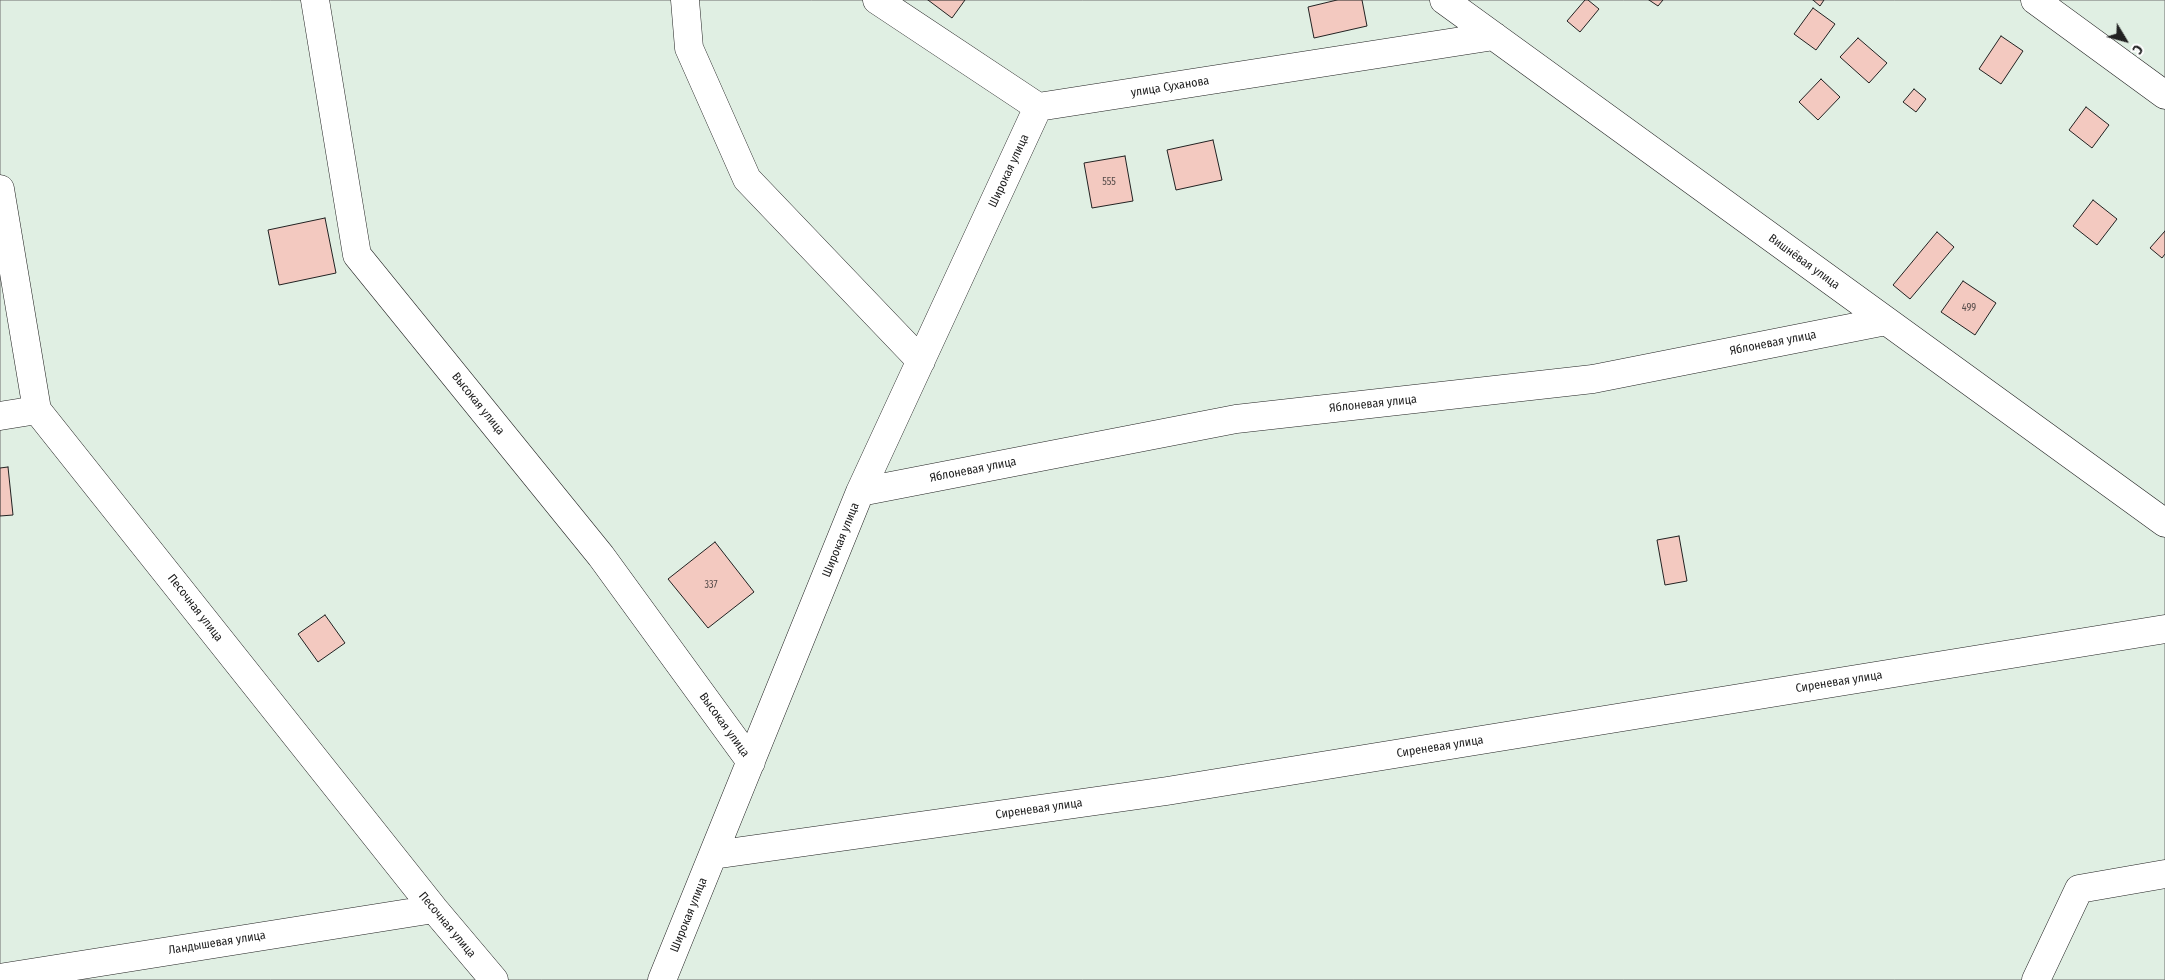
<!DOCTYPE html>
<html>
<head>
<meta charset="utf-8">
<style>
  body { margin:0 }
  #map { position:relative; width:2165px; height:980px; overflow:hidden; background:#fff; font-family:"Fira Sans Condensed",sans-serif }
  canvas { display:block }
  .north { position:absolute; left:2100px; top:15px; width:50px; height:50px; -webkit-text-stroke:4px #fff; paint-order:stroke; rotate:127deg; font-size:14px; font-weight:700; line-height:20px; text-align:center; color:#222 }
  .north::after { content:''; display:block; margin:auto; width:18px; height:22px; background:#222; clip-path:polygon(50% 0,100% 100%,50% 72%,0 100%) }
</style>
</head>
<body>
<div id="map">
<canvas width="2165" height="980"></canvas>
<div class="north">С</div>
</div>
<script>
const ctx = document.querySelector('canvas').getContext('2d');
ctx.lineJoin = 'round';
function paint(path, color) {
  ctx.fillStyle = color;
  ctx.fill(path, 'evenodd');
}
function shape(rows) {
  const path = new Path2D();
  for (const r of rows) {
    path.moveTo(r[0], r[1]);
    for (let i = 2; i < r.length; i += 2) path.lineTo(r[i], r[i + 1]);
  }
  return path;
}
function stroke(path, color, width, dash) {
  ctx.strokeStyle = color;
  ctx.lineWidth = width;
  ctx.lineCap = dash ? 'butt' : 'round';
  ctx.setLineDash(dash || []);
  ctx.stroke(path);
}
function write(font, color, halo, rows, align = 'center') {
  ctx.font = font + ' "Fira Sans Condensed",sans-serif';
  ctx.lineWidth = 4;
  ctx.setLineDash([]);
  ctx.textBaseline = 'middle';
  ctx.strokeStyle = halo;
  ctx.fillStyle = color;
  for (const [text, x, y, turn = 0] of rows) {
    ctx.save();
    ctx.translate(x, y);
    ctx.rotate((+turn || 0) * Math.PI / 180);
    ctx.textAlign = isNaN(turn) ? turn : align;
    if (halo) ctx.strokeText(text, 0, 0);
    ctx.fillText(text, 0, 0);
    ctx.restore();
  }
}
const green = shape([
  [0,0,2165,0,2165,980,0,980,0,0]
]);
const building = shape([
  [928,0,965,0,952,18,928,0],
  [1337,0,1362,0,1367,26,1314,38,1308,7,1337,0],
  [1585,0,1588,0,1599,9,1580,32,1567,21,1585,0],
  [1649,0,1663,0,1658,6,1649,0],
  [1813,0,1824,0,1820,6,1813,0],
  [1813,8,1835,24,1816,50,1794,34,1813,8],
  [2001,36,2023,51,2001,84,1979,69,2001,36],
  [1858,38,1887,63,1869,83,1840,57,1858,38],
  [1821,79,1840,97,1818,120,1799,102,1821,79],
  [1914,89,1926,99,1916,112,1903,102,1914,89],
  [2086,107,2109,125,2092,148,2069,130,2086,107],
  [1213,140,1222,180,1176,190,1167,150,1213,140],
  [1125,156,1133,201,1092,208,1084,163,1125,156],
  [2093,200,2117,219,2097,245,2073,226,2093,200],
  [325,218,336,273,279,285,268,230,325,218],
  [2165,231,2165,254,2162,258,2150,248,2165,231],
  [1937,232,1954,247,1910,299,1893,285,1937,232],
  [1963,281,1996,303,1975,335,1941,312,1963,281],
  [8,467,13,515,0,516,0,468,8,467],
  [1679,536,1687,581,1665,585,1657,540,1679,536],
  [715,542,754,592,708,628,668,579,715,542],
  [325,615,345,643,318,662,298,634,325,615]
]);
const minor = shape([
  [315,0,357,255,601,556,751,762],
  [685,0,689,48,747,179,921,361],
  [877,0,1038,107,1494,36],
  [1444,0,2165,523],
  [2035,0,2165,95],
  [0,189,37,410,434,909,494,980],
  [0,416,37,410],
  [860,492,1236,419,1593,379,1886,321],
  [713,855,1167,791,2165,629],
  [0,978,434,909],
  [662,980,860,492,1038,107],
  [2036,980,2079,889,2165,874]
]);
const numberNames = [
  ["555",1109,182],
  ["499",1969,308],
  ["337",711,585]
];
const streetNames = [
  ["улица Суханова",1170,87,-9],
  ["Широкая улица",1009,171,-65],
  ["Вишнёвая улица",1804,262,36],
  ["Яблоневая улица",1773,343,-11],
  ["Высокая улица",478,404,51],
  ["Яблоневая улица",1373,404,-6],
  ["Яблоневая улица",973,470,-11],
  ["Широкая улица",841,540,-68],
  ["Песочная улица",195,608,52],
  ["Сиреневая улица",1839,682,-9],
  ["Высокая улица",724,725,54],
  ["Сиреневая улица",1440,747,-9],
  ["Сиреневая улица",1039,809,-8],
  ["Широкая улица",689,915,-68],
  ["Песочная улица",447,925,50],
  ["Ландышевая улица",217,943,-9]
];
paint(green, '#e0efe3');
stroke(green, '#6f6f6f', 1);
paint(building, '#f3c9c0');
stroke(building, '#222', 1);
stroke(minor, '#222', 29);
stroke(minor, '#fff', 28);
write('10px', '#564c4a', null, numberNames);
write('12px', '#222', '#fff', streetNames);
</script>
</body>
</html>
